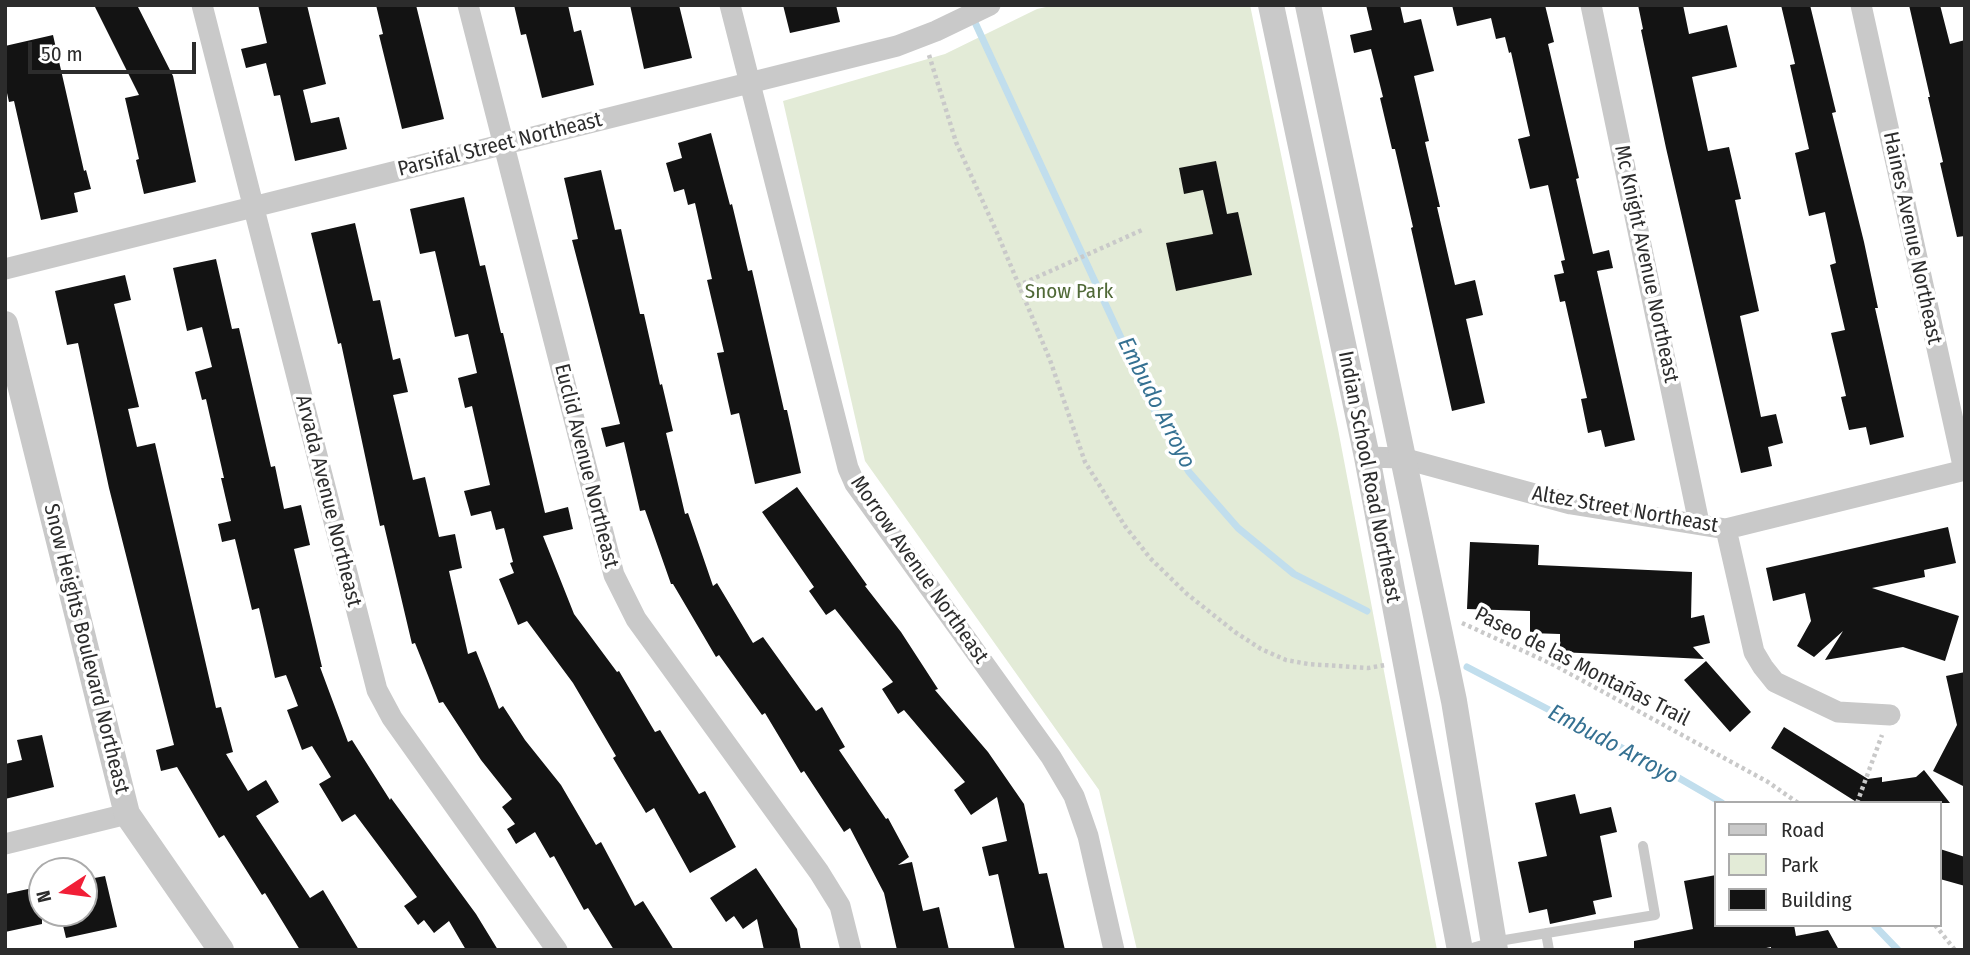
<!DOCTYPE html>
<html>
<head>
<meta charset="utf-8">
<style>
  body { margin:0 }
  #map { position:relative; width:1970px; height:955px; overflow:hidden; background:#fff; font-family:"Fira Sans Condensed",sans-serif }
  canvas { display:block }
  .frame { position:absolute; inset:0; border:7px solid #2c2c2c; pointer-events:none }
  .legend { position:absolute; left:1714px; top:801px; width:228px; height:126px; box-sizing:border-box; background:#fff; border:2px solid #ababab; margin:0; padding:9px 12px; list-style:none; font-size:21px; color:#2c2c2c }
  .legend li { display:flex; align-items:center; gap:14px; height:35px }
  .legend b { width:35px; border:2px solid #ababab }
  .north { position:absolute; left:28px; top:857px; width:70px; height:70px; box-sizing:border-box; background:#fff; border:2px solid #ababab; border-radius:50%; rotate:257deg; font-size:19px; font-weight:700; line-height:28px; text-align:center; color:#2c2c2c }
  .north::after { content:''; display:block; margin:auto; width:24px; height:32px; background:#f11f37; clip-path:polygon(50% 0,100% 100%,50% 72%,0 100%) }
  .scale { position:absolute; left:28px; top:42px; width:168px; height:32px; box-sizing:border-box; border:4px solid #2c2c2c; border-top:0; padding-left:9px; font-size:21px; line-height:24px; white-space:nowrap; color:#2c2c2c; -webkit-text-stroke:5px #fff; paint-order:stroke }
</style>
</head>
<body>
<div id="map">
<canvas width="1970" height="955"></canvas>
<div class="frame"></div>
<ul class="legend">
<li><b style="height:9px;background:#c9c9c9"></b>Road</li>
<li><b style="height:19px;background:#e3ebd7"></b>Park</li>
<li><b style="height:19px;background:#131313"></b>Building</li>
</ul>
<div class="north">N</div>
<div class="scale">50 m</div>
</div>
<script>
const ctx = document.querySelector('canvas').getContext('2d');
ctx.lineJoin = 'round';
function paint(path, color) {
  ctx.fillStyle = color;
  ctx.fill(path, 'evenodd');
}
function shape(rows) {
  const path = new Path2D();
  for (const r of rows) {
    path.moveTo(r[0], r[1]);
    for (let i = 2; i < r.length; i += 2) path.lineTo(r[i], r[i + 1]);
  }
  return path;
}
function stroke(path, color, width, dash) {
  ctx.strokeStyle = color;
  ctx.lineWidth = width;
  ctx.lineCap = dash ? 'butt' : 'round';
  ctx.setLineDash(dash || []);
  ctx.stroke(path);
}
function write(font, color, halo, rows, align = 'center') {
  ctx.font = font + ' "Fira Sans Condensed",sans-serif';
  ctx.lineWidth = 7;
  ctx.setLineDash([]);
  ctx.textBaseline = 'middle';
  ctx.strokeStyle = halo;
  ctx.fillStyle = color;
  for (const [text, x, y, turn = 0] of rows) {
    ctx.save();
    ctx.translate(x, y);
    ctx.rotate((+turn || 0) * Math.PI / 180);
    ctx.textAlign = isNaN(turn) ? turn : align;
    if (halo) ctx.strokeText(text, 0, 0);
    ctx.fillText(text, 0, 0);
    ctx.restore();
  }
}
const green = shape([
  [1055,5,1250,5,1338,429,1437,950,1137,950,1099,790,865,461,783,101,945,54,1037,9]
]);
const stream = shape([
  [972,16,1160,422,1189,472,1238,528,1294,574,1367,611],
  [1467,667,1672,774,1722,803],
  [1874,925,1898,950]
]);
const building = shape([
  [94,5,137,5,173,76,196,182,144,194,136,160,139,159,125,98,139,95],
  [258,5,307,5,326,84,303,90,311,123,339,117,347,149,295,161,280,95,274,96,266,63,246,68,241,49,267,43],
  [376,5,416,5,444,119,402,129,379,35,383,34],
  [514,5,568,5,574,32,581,30,594,85,542,98,526,34,521,35],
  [630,5,679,5,692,58,644,69],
  [783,5,836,5,840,22,790,33],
  [1366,5,1400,5,1404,23,1421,19,1434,71,1414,76,1429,141,1425,142,1440,207,1437,207,1455,285,1475,280,1483,315,1466,319,1485,403,1452,411,1411,228,1413,227,1395,149,1392,149,1380,98,1383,97,1371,49,1354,53,1350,35,1372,30],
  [1452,5,1545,5,1554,42,1548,44,1579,178,1576,179,1593,254,1609,250,1613,268,1597,271,1635,440,1605,447,1601,430,1588,433,1581,399,1587,398,1565,301,1560,302,1554,275,1564,273,1561,261,1565,260,1548,185,1530,189,1518,139,1530,136,1511,52,1509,53,1505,37,1496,39,1491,18,1457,26],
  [1638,5,1683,5,1689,34,1727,25,1737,67,1692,77,1708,151,1729,147,1741,199,1735,200,1759,311,1740,316,1761,417,1776,414,1783,443,1768,447,1772,466,1741,473,1666,148,1641,30,1643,29],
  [1781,5,1810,5,1836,112,1832,113,1864,242,1878,308,1875,308,1904,437,1870,445,1866,427,1849,430,1841,397,1846,396,1831,333,1845,330,1830,265,1836,263,1825,212,1809,216,1795,153,1809,149,1790,65,1795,64],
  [1909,5,1940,5,1950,44,1965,40,1965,236,1957,237,1940,163,1943,162,1928,97,1930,97],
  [53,35,84,171,86,170,91,189,74,193,78,212,41,220,14,101,9,102,5,84,5,46],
  [711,133,730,205,732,204,748,271,752,270,784,410,787,410,801,473,755,484,739,413,731,415,717,353,724,352,707,280,712,279,695,203,688,205,684,189,674,192,666,163,682,158,678,143],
  [1216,161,1227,214,1238,212,1252,275,1176,291,1166,243,1213,234,1203,190,1184,194,1179,168],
  [601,170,615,230,621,229,640,314,644,314,660,385,662,384,673,431,666,433,685,514,688,513,713,586,717,583,753,643,763,637,816,711,822,707,845,747,839,750,886,819,888,818,909,857,898,865,912,862,923,911,939,907,949,950,897,950,884,893,850,828,844,832,804,771,801,773,765,713,762,715,719,655,716,657,673,584,671,584,645,510,640,511,624,442,606,447,601,428,620,424,572,240,578,239,564,178],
  [464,197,480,266,485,265,501,333,503,333,545,513,568,507,573,529,543,536,574,614,617,672,619,671,655,732,660,730,699,794,705,791,736,847,690,873,654,808,646,813,613,758,616,756,573,683,527,621,518,625,499,579,514,573,510,563,513,562,504,528,496,530,491,511,471,516,464,491,490,485,472,406,465,408,458,378,477,373,468,334,455,337,435,251,420,254,410,209],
  [355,223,373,301,380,300,393,360,400,358,408,392,393,395,413,480,425,477,439,537,455,534,462,568,449,571,468,654,476,651,499,709,503,706,525,740,561,785,596,845,601,842,635,906,643,901,674,950,614,950,588,908,584,910,554,856,550,858,535,832,516,844,507,829,515,824,502,807,512,799,481,760,443,702,439,703,415,643,412,644,384,525,380,526,341,343,338,344,311,233],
  [216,259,232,329,239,328,271,467,275,466,284,509,301,505,310,545,294,549,322,667,320,667,348,742,352,740,390,800,391,798,476,914,498,950,466,950,449,921,434,933,424,920,418,925,404,906,417,897,355,814,342,822,319,784,331,777,312,746,302,750,287,710,298,706,286,675,275,678,259,608,252,610,235,539,222,542,218,524,231,521,221,478,224,478,206,399,202,400,195,372,212,367,202,327,187,331,173,268],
  [125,275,131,300,114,304,139,407,128,409,137,447,155,443,216,708,221,707,233,752,226,754,248,791,266,780,279,802,256,816,310,898,323,890,359,950,300,950,265,893,262,895,224,835,219,838,177,767,161,771,156,750,174,745,109,488,78,343,67,345,55,291],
  [797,487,867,585,865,586,901,632,938,689,935,690,988,752,1024,804,1039,874,1047,873,1065,950,1015,950,998,874,989,876,982,847,1007,841,997,797,971,815,954,790,965,782,904,710,898,714,882,689,893,682,835,609,826,615,809,591,814,587,762,512],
  [1948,527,1956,563,1924,570,1925,577,1872,588,1959,616,1945,661,1903,647,1825,660,1843,631,1814,657,1797,646,1811,621,1805,593,1773,601,1766,568],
  [1470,542,1539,545,1538,565,1692,572,1691,618,1704,615,1710,643,1693,647,1704,659,1560,652,1560,634,1530,633,1530,611,1467,609],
  [1706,661,1751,712,1730,732,1684,680],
  [1965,672,1965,787,1933,771,1957,725,1946,676],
  [1784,727,1868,779,1882,777,1882,782,1916,777,1924,770,1950,803,1858,803,1771,748],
  [42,735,54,787,5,799,5,764,22,760,17,740],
  [1575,794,1580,814,1611,807,1617,832,1600,836,1612,897,1593,901,1596,914,1550,924,1547,909,1529,913,1518,862,1547,856,1535,803],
  [1940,849,1965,857,1965,886,1940,879],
  [756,868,797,929,801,950,764,950,757,919,743,929,734,916,726,922,710,898],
  [1716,875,1716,925,1794,925,1796,936,1828,930,1839,950,1771,950,1771,947,1757,950,1634,950,1634,941,1693,929,1684,881],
  [105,876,117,927,66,938,60,913,84,913,84,880],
  [42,886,42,924,5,932,5,894]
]);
const path = shape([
  [929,55,956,142,998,235,1050,360,1085,462,1125,526,1150,558,1187,594,1235,632,1261,649,1286,660,1308,664,1368,668,1385,665],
  [1017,286,1142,230],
  [1462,623,1554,665,1768,782,1798,803],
  [1857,803,1882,735],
  [1935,925,1955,950]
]);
const service = shape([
  [1546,933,1549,950],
  [1465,950,1493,942,1655,915,1643,846]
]);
const minor = shape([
  [202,5,377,690,392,718,557,950],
  [468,5,614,575,636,619,819,872,840,906,851,950],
  [730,5,848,468,855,484,1051,757,1074,796,1088,836,1114,950],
  [1591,5,1699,523],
  [1861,5,1964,470],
  [5,269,897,46,936,31,990,5],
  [1367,457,1402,458,1571,504,1726,529,1965,470],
  [1726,529,1754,652,1763,667,1775,682,1838,712,1890,715],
  [5,844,127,814]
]);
const tertiary = shape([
  [1271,5,1367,457,1460,950],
  [1308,5,1454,701,1495,950],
  [5,324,127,814,221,950]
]);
const streetNames = [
  ["Parsifal Street Northeast",500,145,-14],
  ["Haines Avenue Northeast",1912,238,78],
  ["Mc Knight Avenue Northeast",1646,264,78],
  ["Euclid Avenue Northeast",586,466,76],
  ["Indian School Road Northeast",1369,477,79],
  ["Arvada Avenue Northeast",328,501,76],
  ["Altez Street Northeast",1625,510,10],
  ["Morrow Avenue Northeast",919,570,55],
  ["Snow Heights Boulevard Northeast",86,649,76],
  ["Paseo de las Montañas Trail",1582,667,27]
];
const parkNames = [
  ["Snow Park",1069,292]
];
const waterNames = [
  ["Embudo Arroyo",1156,403,63],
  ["Embudo Arroyo",1613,745,28]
];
paint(green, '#e3ebd7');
stroke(stream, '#c1deed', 7);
paint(building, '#131313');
stroke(path, '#c9c9c9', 4.5, [3.5, 3.5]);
stroke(service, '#c9c9c9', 10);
stroke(minor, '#c9c9c9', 21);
stroke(tertiary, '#c9c9c9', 26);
write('21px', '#2c2c2c', '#fff', streetNames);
write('21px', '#506937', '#fff', parkNames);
write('italic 23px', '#357192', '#fff', waterNames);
</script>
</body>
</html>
